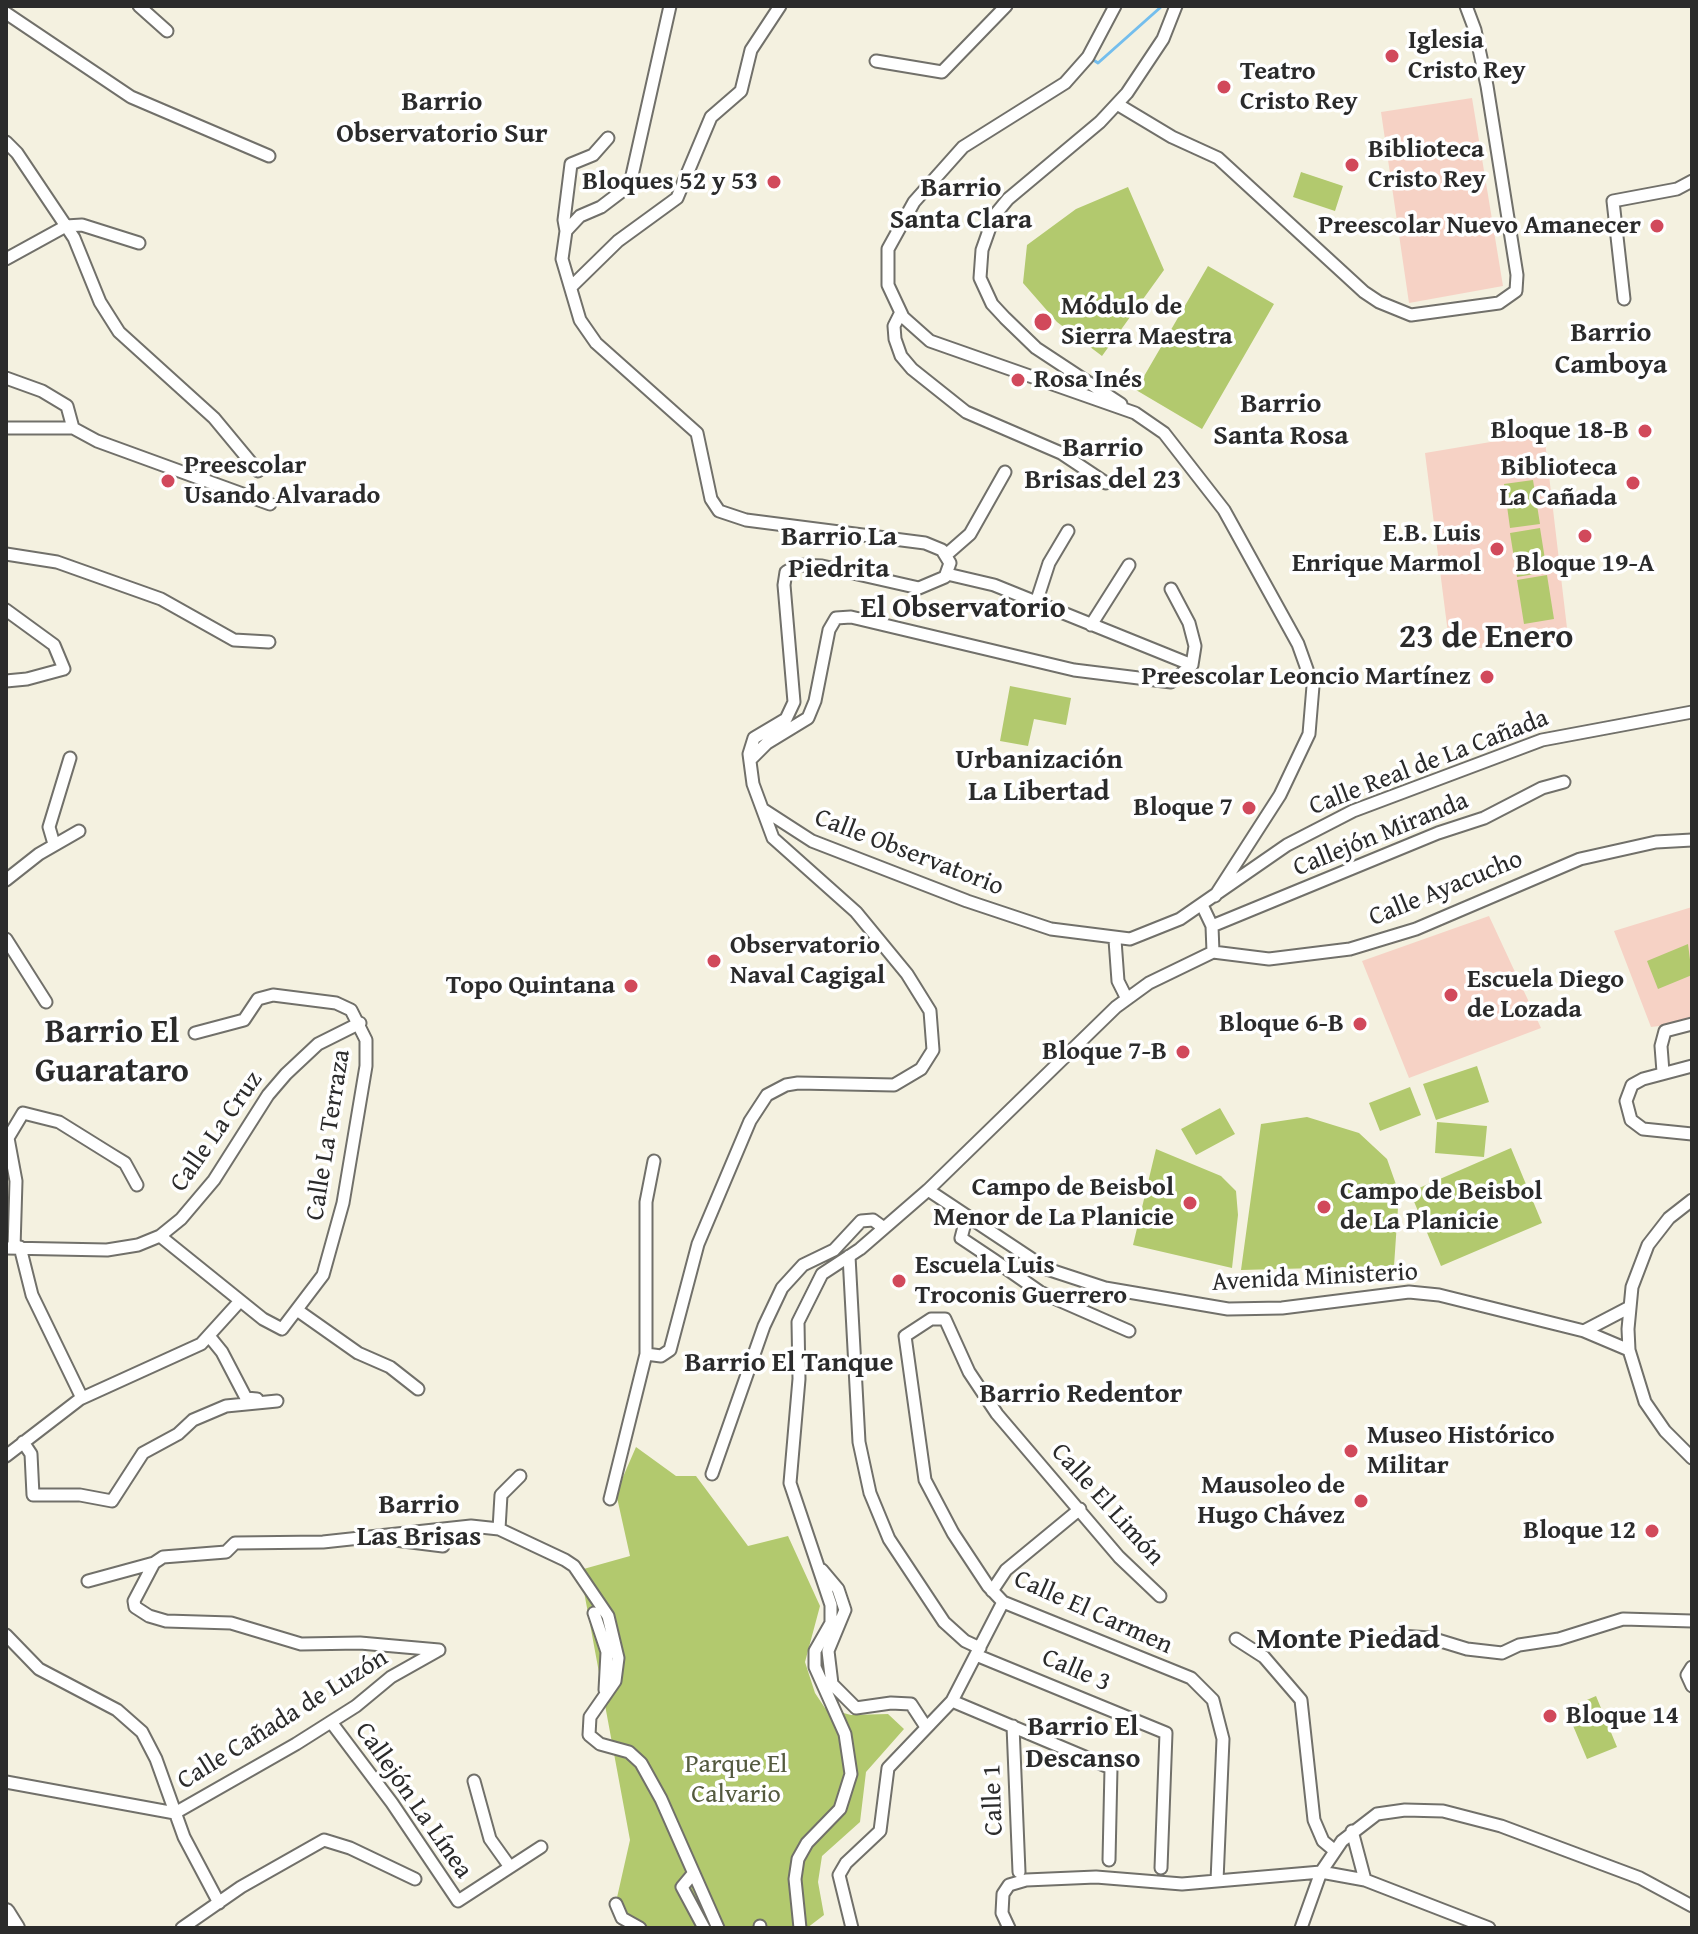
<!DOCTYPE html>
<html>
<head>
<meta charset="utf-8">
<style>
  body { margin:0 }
  #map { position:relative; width:1698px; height:1934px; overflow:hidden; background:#f4f1e0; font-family:"Gentium Book Plus",serif }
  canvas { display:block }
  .frame { position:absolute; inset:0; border:8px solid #2b2b2b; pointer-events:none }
</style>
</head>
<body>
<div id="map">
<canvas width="1698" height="1934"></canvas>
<div class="frame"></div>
</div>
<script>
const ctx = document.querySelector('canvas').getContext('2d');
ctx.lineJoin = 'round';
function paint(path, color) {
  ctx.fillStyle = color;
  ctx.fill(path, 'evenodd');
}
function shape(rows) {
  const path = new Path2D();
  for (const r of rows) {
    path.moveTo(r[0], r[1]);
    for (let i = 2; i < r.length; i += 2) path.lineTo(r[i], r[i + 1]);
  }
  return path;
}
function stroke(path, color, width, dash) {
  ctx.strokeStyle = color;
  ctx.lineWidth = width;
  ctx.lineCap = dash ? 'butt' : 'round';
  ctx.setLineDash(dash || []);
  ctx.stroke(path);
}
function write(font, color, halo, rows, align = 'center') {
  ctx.font = font + ' "Gentium Book Plus",serif';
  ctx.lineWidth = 7;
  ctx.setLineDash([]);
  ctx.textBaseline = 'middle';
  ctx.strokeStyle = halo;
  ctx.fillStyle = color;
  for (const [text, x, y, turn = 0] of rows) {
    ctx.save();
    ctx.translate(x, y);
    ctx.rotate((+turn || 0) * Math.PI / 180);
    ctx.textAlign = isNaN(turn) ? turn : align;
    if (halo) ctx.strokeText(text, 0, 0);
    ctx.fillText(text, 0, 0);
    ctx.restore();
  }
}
const built = shape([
  [1472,98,1503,286,1409,303,1381,112],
  [1544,433,1569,645,1450,649,1425,453],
  [1692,907,1692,1022,1651,1027,1614,931],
  [1489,916,1541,1028,1409,1078,1362,961]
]);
const green = shape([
  [1301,172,1343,186,1335,211,1293,197],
  [1128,187,1164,270,1102,356,1057,322,1023,283,1027,245,1076,209],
  [1208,266,1274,304,1202,429,1136,390],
  [1533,480,1540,524,1510,528,1504,484],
  [1540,528,1547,572,1517,577,1510,533],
  [1547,575,1554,619,1524,624,1517,580],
  [1010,686,1071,698,1066,725,1034,719,1028,746,1000,741],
  [1688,944,1692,975,1658,989,1647,961],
  [1477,1066,1489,1102,1436,1120,1423,1084],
  [1410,1087,1421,1115,1380,1131,1369,1103],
  [1220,1108,1235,1134,1196,1155,1181,1129],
  [1307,1117,1359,1133,1387,1159,1399,1193,1394,1266,1241,1270,1261,1124],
  [1437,1122,1487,1126,1484,1157,1435,1153],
  [1511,1148,1542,1223,1441,1266,1410,1192],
  [1156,1149,1221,1176,1236,1191,1238,1215,1232,1268,1133,1245],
  [636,1447,676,1476,696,1476,748,1546,788,1536,820,1606,805,1662,815,1693,825,1708,851,1715,888,1714,904,1729,866,1772,860,1822,822,1856,818,1882,824,1915,807,1928,636,1928,616,1902,630,1840,580,1570,630,1556,616,1493],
  [1596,1696,1617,1747,1587,1759,1566,1709]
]);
const stream = shape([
  [1092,59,1098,63,1162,6]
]);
const minor = shape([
  [139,6,167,31],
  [1115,6,1088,57,1065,83,963,147,914,202,888,249,888,285,903,317,930,341,1135,413,1164,433,1224,510,1298,644,1313,686,1309,734,1280,795,1215,896],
  [6,13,131,97,269,156],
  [876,61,942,72,1006,6],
  [1117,104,1172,137,1218,158,1364,292,1379,302,1411,315,1499,303,1516,291,1517,275,1487,86,1475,30,1466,6],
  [6,142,17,153,74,238,100,302,119,332,214,418,258,471],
  [566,231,564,220,571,164,593,155,608,138],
  [6,259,66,226,82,225,139,243],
  [571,287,618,241,677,198,711,117,741,91,751,50,780,6],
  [1624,299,1613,201,1677,189,1692,181],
  [900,314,894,326,895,339,901,356,912,369,966,412,1061,453,1106,483],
  [6,378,42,391,67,406,73,428],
  [1121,404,1036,348,1005,318,992,304,980,278,982,250,994,216,1008,199,1100,122,1127,93,1163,39,1176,6],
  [6,428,73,428,97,441,270,504],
  [6,554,57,562,161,599,234,640,269,642],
  [946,555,970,534,1005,472],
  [947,574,994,585,1192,665],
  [1036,603,1049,563,1068,531],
  [6,610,54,645,64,669,27,679,6,681],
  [1091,625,1129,565],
  [750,760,767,743,808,718,815,701,829,630,836,618,851,617,1074,670,1171,682,1192,665,1195,646,1189,623,1171,589],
  [764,810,812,841,967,901,1051,929,1130,939,1180,919,1287,845,1353,811,1542,740,1692,712],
  [54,844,49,827,70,758],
  [6,880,39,854,79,831],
  [1202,905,1212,926,1213,952],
  [1212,926,1438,833,1484,818,1542,788,1564,782],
  [6,939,46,1002],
  [1115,940,1118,981,1127,999],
  [1213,952,1269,959,1350,949,1416,929,1580,859,1656,842,1692,840],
  [1692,1066,1643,1079,1632,1085,1626,1101,1631,1120,1643,1129,1692,1134],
  [1663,1072,1661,1046,1665,1031,1692,1024],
  [928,1190,1047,1269,1105,1288,1228,1309,1282,1308,1409,1292,1439,1295,1584,1331,1629,1350],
  [1692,1200,1669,1218,1648,1245,1632,1287,1628,1329,1629,1350,1645,1402,1665,1431,1692,1458],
  [966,1219,961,1238,994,1260,1040,1292,1129,1331],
  [160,1236,263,1319,282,1329,323,1275,343,1203,366,1066,366,1040,351,1010,336,1003,273,995,258,999,244,1020,195,1033],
  [20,1247,32,1295,82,1398],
  [6,1248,107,1250,138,1245,160,1236,181,1219,214,1180,268,1095,286,1074,318,1044,360,1023],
  [14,1248,16,1181,8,1138,23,1113,59,1122,112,1155,125,1163,137,1185],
  [849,1256,859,1442,870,1493,889,1539,944,1622,965,1641,980,1648],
  [297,1310,358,1353,390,1367,418,1389],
  [1584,1331,1630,1307],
  [209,1336,222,1352,246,1398,257,1399],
  [646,1354,661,1356,670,1350,698,1244,750,1121,767,1095,786,1085,798,1083,894,1085,921,1069,933,1050,930,1011,907,974,856,912,773,838,753,784,749,754,754,738,786,719,794,702,784,585,786,572,798,565,822,566,919,588,945,577,950,563,942,550,925,543,746,520,719,511,711,499,697,433,596,343,580,320,562,259,566,231,580,216,601,207,626,188,631,180,670,6],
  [23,1442,31,1454,33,1495,80,1495,112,1501,143,1453,178,1434,193,1420,226,1406,277,1401],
  [6,1456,80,1399,201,1344,240,1301],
  [712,1474,764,1326,782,1288,803,1265,834,1250,861,1221,873,1220,884,1228],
  [610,1499,646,1354,646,1202,654,1161],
  [499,1529,501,1495,520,1476],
  [387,1539,443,1546],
  [154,1563,134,1601,135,1607,149,1616,166,1621,231,1623,301,1644,360,1643,439,1650],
  [822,1570,838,1589,845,1610,828,1651,832,1684,856,1708,891,1703,911,1704,926,1727],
  [88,1581,154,1563,163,1557,226,1552,235,1543,323,1542,471,1526,499,1529,565,1560,574,1566,608,1616,618,1658,615,1681,590,1717,589,1735,600,1744,629,1752,641,1763,661,1799,718,1928],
  [992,1591,1006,1570,1080,1509],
  [1160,1596,1119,1557,997,1414,969,1372,945,1319,931,1319,905,1336,925,1480,953,1533,988,1586,1003,1602,1191,1678,1213,1700,1223,1739,1217,1881],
  [594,1613,607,1652,605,1690],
  [6,1635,39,1669,117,1710,142,1732,156,1759,184,1837,219,1903],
  [1399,1636,1431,1638,1467,1649,1502,1653,1519,1645,1559,1639,1623,1619,1692,1621],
  [1236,1639,1264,1657,1301,1700,1314,1820,1323,1841,1335,1851],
  [976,1655,1166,1733,1161,1868],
  [1692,1667,1687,1675,1692,1686],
  [952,1701,1111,1768,1109,1860],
  [331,1722,392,1803,458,1901,541,1847],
  [1013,1726,1019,1872],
  [474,1781,490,1839,510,1867],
  [6,1782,175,1813,296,1744,356,1706,391,1677,439,1650],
  [1352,1831,1365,1880],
  [692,1875,682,1887,704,1928],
  [616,1904,622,1918,640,1928],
  [182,1928,241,1887,324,1840,350,1848,415,1879],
  [760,1928,760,1926],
  [800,1928,795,1879,798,1859,807,1843,840,1809,851,1774,845,1734,815,1667,815,1651,831,1623,831,1605,790,1483,799,1379,798,1322,822,1274,860,1249,928,1190,1116,1007,1149,983,1213,952],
  [852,1928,839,1875,846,1863,880,1831,888,1768,952,1701,1003,1602],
  [1009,1928,1002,1913,1003,1894,1009,1885,1026,1880,1096,1877,1182,1884,1321,1872,1365,1880,1489,1928],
  [1301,1928,1321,1872,1342,1841,1377,1814,1405,1810,1443,1811,1501,1826,1640,1878,1692,1906]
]);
const secondary = shape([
  [6,1912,16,1928]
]);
const markers = [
  [1392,56,8,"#d1495b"],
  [1224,87,8,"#d1495b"],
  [1352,165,8,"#d1495b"],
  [774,182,8,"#d1495b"],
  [1657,226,8,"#d1495b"],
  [1043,322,10,"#d1495b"],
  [1018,380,8,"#d1495b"],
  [1645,431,8,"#d1495b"],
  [168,481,8,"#d1495b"],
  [1633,483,8,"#d1495b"],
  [1585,536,8,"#d1495b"],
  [1497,549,8,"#d1495b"],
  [1487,677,8,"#d1495b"],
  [1249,808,8,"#d1495b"],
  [714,961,8,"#d1495b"],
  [631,986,8,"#d1495b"],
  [1451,995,8,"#d1495b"],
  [1360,1024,8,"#d1495b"],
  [1183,1052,8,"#d1495b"],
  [1190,1203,8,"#d1495b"],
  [1324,1207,8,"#d1495b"],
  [899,1281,8,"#d1495b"],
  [1351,1451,8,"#d1495b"],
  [1361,1501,8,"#d1495b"],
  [1652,1531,8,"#d1495b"],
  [1550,1716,8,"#d1495b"]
];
const poiNames = [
  ["Iglesia",1408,41,"left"],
  ["Cristo Rey",1408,71,"left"],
  ["Teatro",1240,72,"left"],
  ["Cristo Rey",1240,102,"left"],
  ["Biblioteca",1368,150,"left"],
  ["Cristo Rey",1368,180,"left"],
  ["Bloques 52 y 53",758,182],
  ["Preescolar Nuevo Amanecer",1641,226],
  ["Módulo de",1061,307,"left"],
  ["Sierra Maestra",1061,337,"left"],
  ["Rosa Inés",1034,380,"left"],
  ["Bloque 18-B",1629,431],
  ["Preescolar",184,466,"left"],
  ["Usando Alvarado",184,496,"left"],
  ["Biblioteca",1617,468],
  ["La Cañada",1617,498],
  ["E.B. Luis",1481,534],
  ["Enrique Marmol",1481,564],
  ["Bloque 19-A",1585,564,"center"],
  ["Preescolar Leoncio Martínez",1471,677],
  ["Bloque 7",1233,808],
  ["Observatorio",730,946,"left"],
  ["Naval Cagigal",730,976,"left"],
  ["Escuela Diego",1467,980,"left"],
  ["de Lozada",1467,1010,"left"],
  ["Topo Quintana",615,986],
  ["Bloque 6-B",1344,1024],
  ["Bloque 7-B",1167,1052],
  ["Campo de Beisbol",1174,1188],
  ["Menor de La Planicie",1174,1218],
  ["Campo de Beisbol",1340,1192,"left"],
  ["de La Planicie",1340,1222,"left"],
  ["Escuela Luis",915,1266,"left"],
  ["Troconis Guerrero",915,1296,"left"],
  ["Museo Histórico",1367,1436,"left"],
  ["Militar",1367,1466,"left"],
  ["Mausoleo de",1345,1486],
  ["Hugo Chávez",1345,1516],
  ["Bloque 12",1636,1531],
  ["Bloque 14",1566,1716,"left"]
];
const streetNames = [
  ["Calle Real de La Cañada",1429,763,-21],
  ["Callejón Miranda",1381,835,-22],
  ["Calle Observatorio",909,853,21],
  ["Calle Ayacucho",1446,889,-22],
  ["Calle La Cruz",217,1132,-55],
  ["Calle La Terraza",329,1135,-81],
  ["Avenida Ministerio",1315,1278,-3],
  ["Calle El Limón",1107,1505,48],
  ["Calle El Carmen",1093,1613,24],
  ["Calle 3",1076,1671,23],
  ["Calle Cañada de Luzón",283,1720,-32],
  ["Calle 1",994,1800,-92],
  ["Callejón La Línea",413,1801,55]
];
const parkNames = [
  ["Parque El",736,1765],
  ["Calvario",736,1795]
];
const neighbourhoodNames = [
  ["Barrio",442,103],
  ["Observatorio Sur",442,135],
  ["Barrio",961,189],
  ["Santa Clara",961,221],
  ["Barrio",1611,334],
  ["Camboya",1611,366],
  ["Barrio",1281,405],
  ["Santa Rosa",1281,437],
  ["Barrio",1103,449],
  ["Brisas del 23",1103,481],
  ["Barrio La",839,538],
  ["Piedrita",839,570],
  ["Urbanización",1039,761],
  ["La Libertad",1039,793],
  ["Barrio El Tanque",789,1364],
  ["Barrio Redentor",1081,1395],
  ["Barrio",419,1506],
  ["Las Brisas",419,1538],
  ["Barrio El",1083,1728],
  ["Descanso",1083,1760]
];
const quarterNames = [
  ["El Observatorio",963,609],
  ["Monte Piedad",1348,1640]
];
const districtNames = [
  ["23 de Enero",1486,638],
  ["Barrio El",112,1033],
  ["Guarataro",112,1072]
];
paint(built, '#f6d2c5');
paint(green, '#b2c96e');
stroke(stream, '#74beed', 3);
stroke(minor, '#71706a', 15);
stroke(secondary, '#71706a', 20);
stroke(minor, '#fff', 11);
stroke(secondary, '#fff', 16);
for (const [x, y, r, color] of markers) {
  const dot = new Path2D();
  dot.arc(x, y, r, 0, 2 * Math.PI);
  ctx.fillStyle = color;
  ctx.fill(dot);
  stroke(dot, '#fff', 3);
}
write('bold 26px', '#2b2b2b', '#fff', poiNames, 'right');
write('26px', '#2b2b2b', '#fff', streetNames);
write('26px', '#545a3f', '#fff', parkNames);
write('bold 28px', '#2b2b2b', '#fff', neighbourhoodNames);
write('bold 30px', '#2b2b2b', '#fff', quarterNames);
write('bold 34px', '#2b2b2b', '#fff', districtNames);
</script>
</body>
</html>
